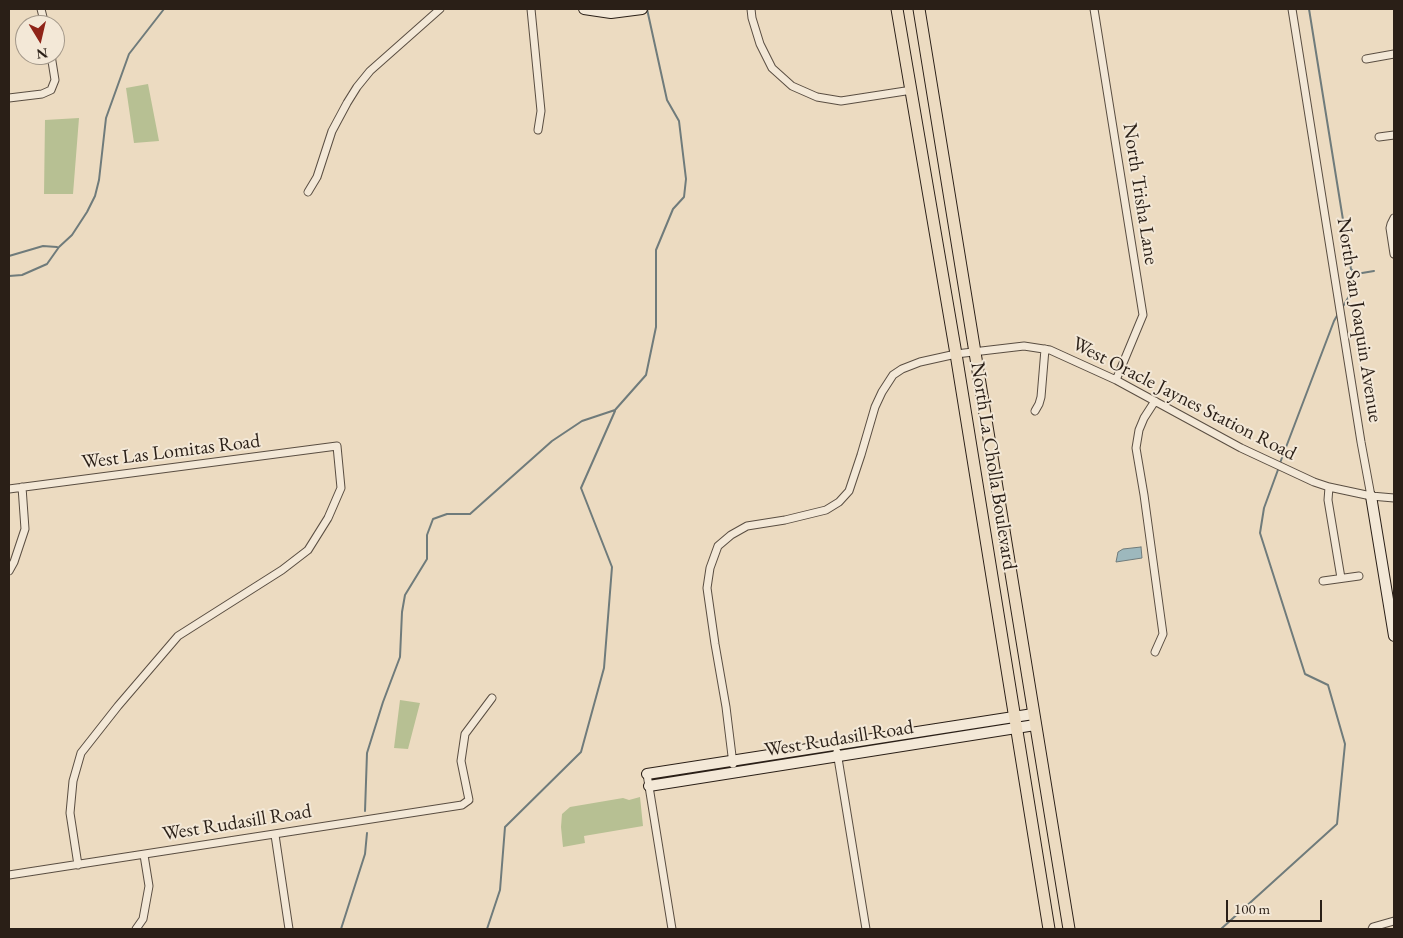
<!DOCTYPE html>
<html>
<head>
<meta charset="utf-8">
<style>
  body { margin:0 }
  #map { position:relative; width:1403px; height:938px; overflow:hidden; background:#ecdbc1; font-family:"EB Garamond",serif }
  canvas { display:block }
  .frame { position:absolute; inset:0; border:10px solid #2a1f17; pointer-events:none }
  .north { position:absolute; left:15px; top:15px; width:50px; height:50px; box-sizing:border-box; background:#f3e8d7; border:1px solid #a3988a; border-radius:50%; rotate:171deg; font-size:14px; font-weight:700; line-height:20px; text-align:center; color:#2a1f17 }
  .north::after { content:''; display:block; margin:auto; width:18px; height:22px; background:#8f2418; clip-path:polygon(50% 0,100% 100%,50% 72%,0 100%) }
  .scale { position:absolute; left:1226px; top:900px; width:96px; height:22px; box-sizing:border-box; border:2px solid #2a1f17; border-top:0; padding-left:6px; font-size:15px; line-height:18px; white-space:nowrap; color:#2a1f17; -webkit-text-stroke:4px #f3e8d7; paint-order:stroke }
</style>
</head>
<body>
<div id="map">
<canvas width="1403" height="938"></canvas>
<div class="frame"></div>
<div class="north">N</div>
<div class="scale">100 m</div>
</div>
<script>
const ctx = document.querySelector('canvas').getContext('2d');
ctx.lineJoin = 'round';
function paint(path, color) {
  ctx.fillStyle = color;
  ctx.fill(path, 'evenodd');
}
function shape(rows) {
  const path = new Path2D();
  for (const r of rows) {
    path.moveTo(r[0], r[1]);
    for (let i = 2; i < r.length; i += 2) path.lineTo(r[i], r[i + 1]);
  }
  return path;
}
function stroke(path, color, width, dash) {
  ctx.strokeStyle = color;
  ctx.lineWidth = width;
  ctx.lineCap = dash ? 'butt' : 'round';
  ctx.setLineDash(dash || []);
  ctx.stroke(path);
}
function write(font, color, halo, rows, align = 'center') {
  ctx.font = font + ' "EB Garamond",serif';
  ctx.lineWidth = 4;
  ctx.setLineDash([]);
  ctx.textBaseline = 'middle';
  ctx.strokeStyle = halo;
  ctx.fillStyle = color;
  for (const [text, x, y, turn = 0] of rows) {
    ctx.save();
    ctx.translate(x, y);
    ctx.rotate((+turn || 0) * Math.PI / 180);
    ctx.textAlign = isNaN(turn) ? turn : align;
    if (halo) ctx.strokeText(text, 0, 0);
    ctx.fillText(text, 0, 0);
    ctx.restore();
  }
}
const green = shape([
  [148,84,159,141,134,143,126,88],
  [79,118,73,194,44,194,45,120],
  [400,700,420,703,408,749,394,748],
  [640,797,643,826,584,836,585,843,563,847,561,827,562,814,570,807,623,798,629,800]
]);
const water = shape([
  [1141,547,1142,558,1116,562,1118,552,1123,549,1141,547]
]);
const stream = shape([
  [1309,9,1354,288,1342,308],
  [9,256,43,246,57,247],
  [1351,269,1356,274,1374,271],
  [9,276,22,275,47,264,59,247,72,235,87,212,95,196,99,180,106,118,129,54,164,9],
  [1280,463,1334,321,1338,314],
  [365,811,367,753,383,702,400,657,402,612,405,595,427,559,427,535,433,519,447,514,470,514,552,441,582,421,615,410,646,375,656,327,656,250,673,209,684,197,686,179,679,121,667,100,647,9],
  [341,929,365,854,367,833],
  [487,929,500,890,505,827,581,752,604,668,612,567,581,488,615,411],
  [1221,929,1337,824,1345,744,1328,685,1305,674,1260,533,1264,508,1279,467]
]);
const street = shape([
  [41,9,45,25],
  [531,9,541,111,538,130],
  [751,9,752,18,760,44,772,68,792,86,817,97,841,101,912,90],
  [1094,9,1143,315,1116,380],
  [1292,9,1361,442,1371,496],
  [1366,59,1394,54],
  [9,98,42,94,51,90,55,80,51,55],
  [1379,137,1394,135],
  [308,192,317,177,332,131,347,103,357,87,370,71,440,9],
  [1394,218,1391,224,1390,228,1394,254],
  [1035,411,1039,404,1041,397,1045,349],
  [1329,487,1328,500,1341,578],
  [9,489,337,446,341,488,328,518,308,550,282,570,178,636,118,706,81,753,73,781,70,813,78,865],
  [9,571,14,562,25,529,22,487],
  [1323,581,1359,576],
  [1155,652,1163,634,1144,495,1136,448,1139,430,1144,418,1155,401],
  [837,752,866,929],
  [733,764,726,707,715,644,707,588,710,568,718,546,731,535,747,526,785,520,826,510,839,502,849,491,861,455,875,407,882,392,893,375,902,369,920,362,956,354,1024,346,1050,350,1116,380,1241,448,1314,482,1329,487,1371,496,1394,498],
  [647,774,672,929],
  [275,835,289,929],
  [9,875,462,805,469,800,461,761,465,734,492,698],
  [136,929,143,919,149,886,144,855],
  [1372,929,1373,927,1394,921]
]);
const secondary = shape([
  [584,9,611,13,642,9],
  [1371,496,1394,636],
  [647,774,1033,714],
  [649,786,1035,725]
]);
const primary = shape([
  [897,9,956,354,1049,929],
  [919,9,1069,929]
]);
const streetNames = [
  ["North Trisha Lane",1140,194,81],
  ["North San Joaquin Avenue",1359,320,81],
  ["West Oracle Jaynes Station Road",1184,399,27],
  ["West Las Lomitas Road",171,452,-7],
  ["North La Cholla Boulevard",993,466,81],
  ["West Rudasill Road",839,739,-9],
  ["West Rudasill Road",237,823,-9]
];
paint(green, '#b7c093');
paint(water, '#9db8bd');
stroke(water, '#6f7b7b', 1);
stroke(stream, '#6f7b7b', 2);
stroke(street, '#5a4e42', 9);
stroke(secondary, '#2a1f17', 12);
stroke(primary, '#2a1f17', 13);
stroke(street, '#f3e8d7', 7);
stroke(secondary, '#f3e8d7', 10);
stroke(primary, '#ecdbc1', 11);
write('20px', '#2a1f17', '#f3e8d7', streetNames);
</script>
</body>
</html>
